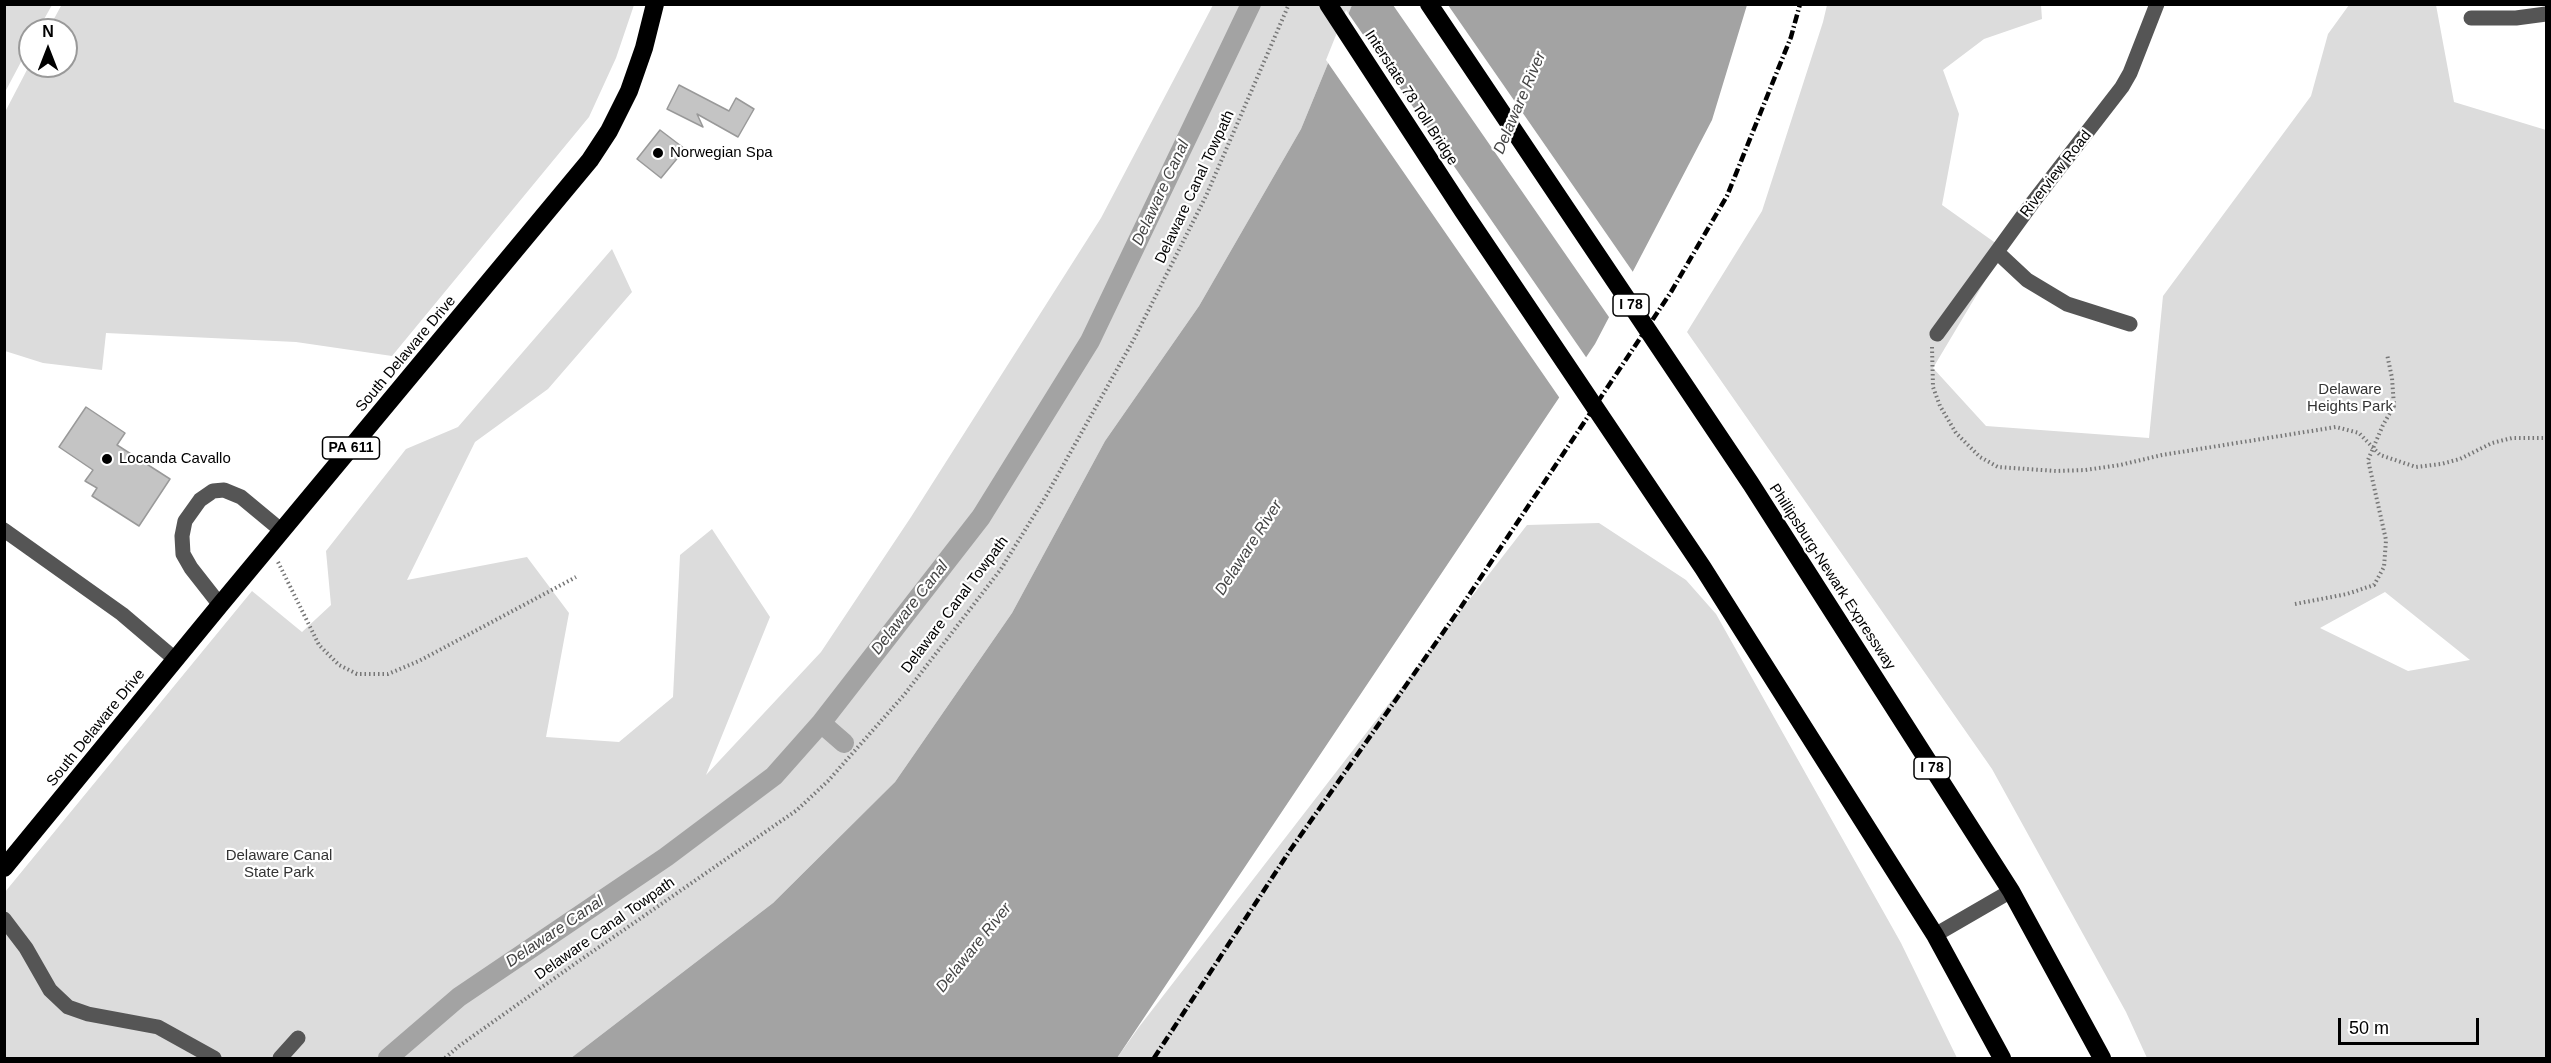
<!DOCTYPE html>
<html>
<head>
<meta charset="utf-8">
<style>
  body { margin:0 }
  #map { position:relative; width:2551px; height:1063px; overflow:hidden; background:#fff; font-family:Helvetica,sans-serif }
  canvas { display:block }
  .frame { position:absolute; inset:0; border:6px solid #000; pointer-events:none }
  .north { position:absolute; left:18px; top:18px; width:60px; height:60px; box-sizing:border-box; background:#fff; border:2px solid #999; border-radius:50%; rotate:0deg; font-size:16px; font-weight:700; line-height:24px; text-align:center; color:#000 }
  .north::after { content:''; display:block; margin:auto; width:21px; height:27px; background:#000; clip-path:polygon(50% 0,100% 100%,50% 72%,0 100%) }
  .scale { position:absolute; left:2338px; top:1018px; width:141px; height:27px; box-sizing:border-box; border:3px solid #000; border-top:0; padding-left:8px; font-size:18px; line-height:21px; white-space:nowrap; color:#000; -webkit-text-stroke:4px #fff; paint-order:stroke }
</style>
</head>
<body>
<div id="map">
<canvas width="2551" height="1063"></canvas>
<div class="frame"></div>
<div class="north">N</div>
<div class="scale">50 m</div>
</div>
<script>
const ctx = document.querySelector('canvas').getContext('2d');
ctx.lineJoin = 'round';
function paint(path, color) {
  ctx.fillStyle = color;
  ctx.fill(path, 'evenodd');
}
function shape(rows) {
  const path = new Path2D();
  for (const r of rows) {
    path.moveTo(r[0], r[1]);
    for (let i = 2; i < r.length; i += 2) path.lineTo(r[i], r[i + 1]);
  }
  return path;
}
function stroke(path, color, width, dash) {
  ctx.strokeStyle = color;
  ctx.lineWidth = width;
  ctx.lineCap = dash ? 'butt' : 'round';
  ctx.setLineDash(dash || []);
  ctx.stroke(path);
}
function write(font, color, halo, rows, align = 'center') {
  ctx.font = font + ' Helvetica,sans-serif';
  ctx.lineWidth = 4.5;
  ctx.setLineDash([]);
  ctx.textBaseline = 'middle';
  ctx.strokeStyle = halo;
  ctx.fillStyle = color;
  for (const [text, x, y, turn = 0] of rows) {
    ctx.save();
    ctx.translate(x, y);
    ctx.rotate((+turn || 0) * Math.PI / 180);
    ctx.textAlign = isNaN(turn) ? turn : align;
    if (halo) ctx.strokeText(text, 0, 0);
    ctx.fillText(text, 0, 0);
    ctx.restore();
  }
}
const green = shape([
  [5,4,52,5,38,30,30,30,30,45,5,92],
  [62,4,634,4,634,5,616,58,589,117,392,356,296,342,106,333,102,370,43,363,5,351,5,112,30,64,30,66,66,66,66,30,48,30],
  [1213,5,1352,5,1301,129,1199,306,1105,441,1012,613,895,782,773,903,571,1058,5,1058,5,892,252,591,302,632,331,605,326,551,406,449,458,427,612,249,632,292,548,389,475,442,407,580,527,557,569,613,546,737,619,742,673,697,680,555,712,529,770,617,706,775,821,652,911,517,1101,218],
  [1827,5,2041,5,2042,19,1984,39,1943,70,1959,114,1942,205,2004,249,1933,368,1986,426,2149,438,2163,296,2311,96,2328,34,2349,5,2436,5,2454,102,2546,130,2546,1058,2147,1058,2126,1012,1992,769,1687,332,1762,211,1823,22],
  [2385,592,2470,660,2408,671,2320,628],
  [1599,523,1686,580,1716,614,1901,943,1957,1058,1117,1058,1139,1027,1527,525]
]);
const water = shape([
  [1352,5,1747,5,1712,120,1595,344,1117,1058,571,1058,773,903,895,782,1012,613,1105,441,1199,306,1301,129]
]);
const pier = shape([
  [1393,5,1448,5,1635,275,1611,320],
  [1346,10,1588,360,1561,400,1326,60]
]);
const canal = shape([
  [821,723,844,743],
  [388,1058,459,997,666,857,774,776,821,723,981,517,1090,341,1251,4]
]);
const building = shape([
  [679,85,729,111,736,98,754,109,738,137,697,114,703,127,667,109,679,85],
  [660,130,685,149,661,178,637,159,660,130],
  [86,407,125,433,117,445,170,479,139,526,92,496,97,488,85,481,93,470,59,447,86,407]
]);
const path = shape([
  [1932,347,1933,387,1940,406,1956,433,1980,457,1998,467,2056,471,2085,470,2120,465,2162,455,2336,427,2359,433,2380,455,2416,467,2441,464,2460,459,2492,443,2512,438,2546,438],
  [278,562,319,645,339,665,357,674,388,674,419,661,576,577],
  [2295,604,2347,594,2374,585,2384,567,2386,540,2368,460,2383,425,2394,406,2392,378,2387,354],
  [445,1058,459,1046,576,963,797,810,828,781,904,695,1001,569,1046,496,1134,339,1206,196,1289,4]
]);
const minor = shape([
  [2471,18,2516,18,2546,14],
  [1997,252,2027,280,2067,304,2130,324],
  [1937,334,2033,202,2122,87,2130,73,2157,4],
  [4,530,122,614,176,660],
  [220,605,191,568,183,554,182,536,185,521,200,500,213,491,224,490,241,497,282,531],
  [4,919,26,948,50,990,68,1007,88,1014,158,1027,214,1058],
  [1935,935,2011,891],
  [280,1058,298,1038]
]);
const highway = shape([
  [1328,4,1463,211,1703,568,1935,935,2002,1058],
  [1429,4,1751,484,2011,891,2102,1058],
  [4,868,220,605,590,160,609,131,629,91,644,48,655,4]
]);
const rail = shape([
  [1154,1058,1291,849,1461,607,1671,292,1727,196,1791,37,1800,4]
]);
const markers = [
  [658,153,6,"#000"],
  [107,459,6,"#000"]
];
const shields = [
  [1631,305,36],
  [351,448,57],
  [1932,768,36]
];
const shieldNames = [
  ["I 78",1631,305],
  ["PA 611",351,448],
  ["I 78",1932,768]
];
const streetNames = [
  ["Interstate 78 Toll Bridge",1411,98,57],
  ["Riverview Road",2056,174,-52],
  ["Delaware Canal Towpath",1195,187,-65],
  ["South Delaware Drive",406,354,-50],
  ["Phillipsburg-Newark Expressway",1832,577,57],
  ["Delaware Canal Towpath",955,605,-53],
  ["South Delaware Drive",96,728,-51],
  ["Delaware Canal Towpath",605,929,-35]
];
const poiNames = [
  ["Norwegian Spa",670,153],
  ["Locanda Cavallo",119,459]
];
const parkNames = [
  ["Delaware",2350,390],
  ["Heights Park",2350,407],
  ["Delaware Canal",279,856],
  ["State Park",279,873]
];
const waterNames = [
  ["Delaware River",1520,103,-67],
  ["Delaware Canal",1161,193,-65],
  ["Delaware River",1249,548,-57],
  ["Delaware Canal",910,608,-52],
  ["Delaware Canal",555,932,-34],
  ["Delaware River",974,948,-51]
];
paint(green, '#dcdcdc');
paint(water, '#a3a3a3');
paint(pier, '#fff');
stroke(canal, '#a3a3a3', 20);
paint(building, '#c4c4c4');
stroke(building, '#999', 1.5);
stroke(path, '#777', 4, [1.5, 3]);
stroke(minor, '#555', 15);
stroke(highway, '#000', 18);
stroke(rail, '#000', 4.5, [9, 3, 1.5, 3]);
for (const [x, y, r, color] of markers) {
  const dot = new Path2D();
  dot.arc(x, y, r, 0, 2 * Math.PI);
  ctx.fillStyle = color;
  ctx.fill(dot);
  stroke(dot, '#fff', 2);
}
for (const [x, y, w] of shields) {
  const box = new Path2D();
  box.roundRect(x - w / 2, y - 11, w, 22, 4.5);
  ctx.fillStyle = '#fff';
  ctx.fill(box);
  stroke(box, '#000', 1.5);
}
write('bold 14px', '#000', null, shieldNames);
write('15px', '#000', '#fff', streetNames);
write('15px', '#000', '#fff', poiNames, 'left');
write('15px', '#333', '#fff', parkNames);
write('italic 16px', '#444', '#fff', waterNames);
</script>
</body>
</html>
